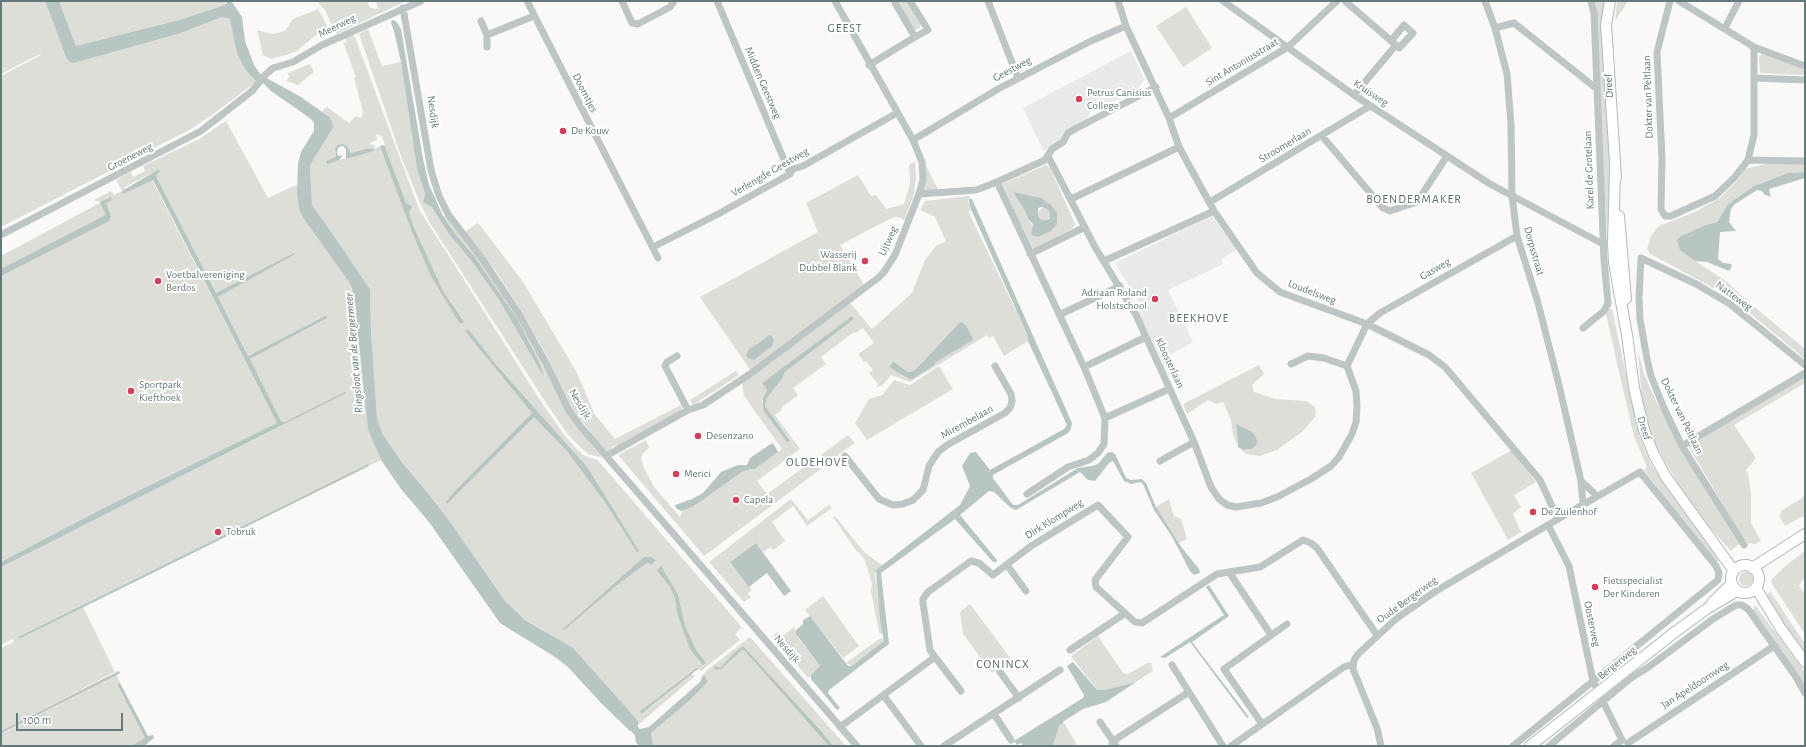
<!DOCTYPE html>
<html>
<head>
<meta charset="utf-8">
<style>
  body { margin:0 }
  #map { position:relative; width:1806px; height:747px; overflow:hidden; background:#faf9f8; font-family:"Alegreya Sans",sans-serif }
  canvas { display:block }
  .frame { position:absolute; inset:0; border:2px solid #63797a; pointer-events:none }
  .scale { position:absolute; left:16px; top:713px; width:107px; height:18px; box-sizing:border-box; border:2px solid #63797a; border-top:0; padding-left:5px; font-size:12px; line-height:14px; white-space:nowrap; color:#63797a; -webkit-text-stroke:3px #fff; paint-order:stroke }
</style>
</head>
<body>
<div id="map">
<canvas width="1806" height="747"></canvas>
<div class="frame"></div>
<div class="scale">100 m</div>
</div>
<script>
const ctx = document.querySelector('canvas').getContext('2d');
ctx.lineJoin = 'round';
function paint(path, color) {
  ctx.fillStyle = color;
  ctx.fill(path, 'evenodd');
}
function shape(rows) {
  const path = new Path2D();
  for (const r of rows) {
    if (r.length === 3) {
      path.moveTo(r[0] + r[2], r[1]);
      path.arc(r[0], r[1], r[2], 0, 2 * Math.PI);
      continue;
    }
    path.moveTo(r[0], r[1]);
    for (let i = 2; i < r.length; i += 2) path.lineTo(r[i], r[i + 1]);
  }
  return path;
}
function stroke(path, color, width, dash) {
  ctx.strokeStyle = color;
  ctx.lineWidth = width;
  ctx.lineCap = dash ? 'butt' : 'round';
  ctx.setLineDash(dash || []);
  ctx.stroke(path);
}
function write(font, color, halo, rows, align = 'center') {
  ctx.font = font + ' "Alegreya Sans",sans-serif';
  ctx.lineWidth = 4;
  ctx.setLineDash([]);
  ctx.textBaseline = 'middle';
  ctx.strokeStyle = halo;
  ctx.fillStyle = color;
  for (const [text, x, y, turn = 0] of rows) {
    ctx.save();
    ctx.translate(x, y);
    ctx.rotate((+turn || 0) * Math.PI / 180);
    ctx.textAlign = isNaN(turn) ? turn : align;
    if (halo) ctx.strokeText(text, 0, 0);
    ctx.fillText(text, 0, 0);
    ctx.restore();
  }
}
const built = shape([
  [1131,51,1144,79,1137,91,1089,113,1087,120,1068,129,1058,142,1048,148,1044,152,1023,108],
  [1212,216,1237,250,1221,259,1223,264,1168,290,1193,342,1171,354,1172,370,1167,372,1138,311,1142,308,1115,263]
]);
const green = shape([
  [1,1,45,1,66,57,74,63,178,34,222,17,230,19,245,69,257,81,212,115,189,130,1,227,1,76,41,55,40,54,1,74],
  [59,1,225,1,225,5,179,20,76,46],
  [317,1,367,1,370,8,379,9,376,1,406,1,336,34,325,10],
  [900,1,907,1,920,24,920,28,913,30,899,3],
  [1594,1,1606,1,1603,48,1609,159,1609,196,1607,235],
  [1617,1,1627,1,1625,6,1615,21],
  [1186,7,1212,48,1183,67,1156,26],
  [318,9,329,29,316,35,297,51,286,55,271,59,263,55,257,30,273,34,285,31,293,19],
  [368,29,382,66,401,62,417,169,425,194,423,199,425,203,427,203,443,216,446,216,477,257,517,316,580,431,602,457,599,457,588,454,574,441,564,429,548,406,430,223,420,203,402,159,359,34],
  [351,34,355,37,419,209,540,400,565,436,577,449,583,455,597,460,601,464,746,632,741,628,735,634,740,640,701,671,695,668,640,711,641,713,652,706,691,674,695,676,638,725,638,721,615,696,542,629,525,620,505,601,451,523,431,497,401,461,382,433,377,418,371,332,370,289,336,239,312,206,310,165,333,128,328,116,322,111,327,107,349,123,356,116,361,118,363,113,354,77,356,77,343,42,347,43,345,37],
  [376,134,382,136,385,145,375,148,374,151,327,163,326,161,336,158,335,148,343,144,347,146,351,153,366,149,374,149,375,146,370,143,377,140],
  [1763,53,1805,68,1805,75,1760,73,1759,57],
  [310,64,314,72,298,85,286,81,289,77,288,73],
  [226,121,268,198,298,184,297,194,299,208,349,282,355,304,368,430,381,460,369,466,368,464,301,497,18,637,19,639,83,607,115,672,1,731,1,648,14,642,13,639,1,645,1,567,289,422,281,421,250,359,327,318,327,315,248,356,218,297,294,255,294,254,216,293,156,176,160,171,159,169,125,187,123,190,147,179,152,180,277,423,1,562,1,256,109,198,100,202,94,200,111,191,114,195,122,191,116,180,131,172,133,177,145,171,143,166,199,139],
  [915,161,916,177,914,194,904,221,901,218,896,217,890,219,840,245,864,285,750,370,700,297,818,232,806,203,858,175,871,196,876,195,886,209,904,204,910,184,909,165],
  [1786,162,1805,163,1805,172,1788,173,1754,186,1728,204,1717,222,1706,225,1681,236,1691,258,1727,282,1745,299,1805,349,1805,359,1745,309,1719,291,1650,254,1647,249,1651,236,1659,226,1695,212,1721,197,1739,179,1745,169,1765,164],
  [926,165,938,190,923,193,926,181],
  [1046,165,1050,168,1075,224,1072,229,1034,248,1031,247,1003,186,1003,184],
  [1010,187,1014,192,1034,196,1057,213,1057,224,1033,227,1026,216,1025,209],
  [969,196,970,199,968,201,971,210,968,211,1018,315,1027,334,1028,341,1004,356,993,336,989,338,987,335,910,382,891,375,882,386,876,387,878,384,869,373,873,370,866,361,864,362,858,354,874,343,863,328,856,333,854,332,821,357,826,364,793,388,798,395,781,408,782,410,775,415,800,449,757,481,767,494,814,460,821,469,704,556,618,455,646,440,649,448,643,453,641,458,643,466,654,487,680,517,683,510,694,507,742,472,751,469,755,469,778,452,782,449,744,396,742,383,850,303,872,329,912,293,925,260,936,246,946,241,935,217,920,210,925,201],
  [852,316,854,319,785,372,782,379,767,398,765,406,773,418,762,403,763,398,767,390,762,383],
  [960,322,933,366,911,380,889,366,893,361,908,372,911,372,917,368],
  [1044,214,6],
  [477,223,480,225,523,282,576,371,595,415,615,439,681,405,682,410,620,445,611,447,611,451,604,450,570,406,546,354,521,310,495,270,465,232],
  [1609,309,1612,309,1639,435,1646,453,1651,464,1686,515,1721,559,1715,563,1644,470,1647,467,1634,436,1619,372,1606,314],
  [1638,351,1644,374,1656,401,1699,479,1739,544,1731,551,1711,529,1682,490,1662,457,1650,431,1642,402],
  [1259,365,1264,374,1252,385,1254,392,1275,399,1306,401,1315,407,1316,412,1315,417,1302,432,1277,450,1260,456,1246,454,1238,447,1249,451,1236,425,1237,445,1233,435,1231,420,1223,402,1216,404,1208,400,1187,414,1183,404],
  [939,366,953,389,867,440,855,423,869,399,882,395,894,380,910,385],
  [736,371,739,375,693,405,690,400],
  [1805,374,1805,383,1734,425,1756,458,1746,470,1748,474,1751,493,1751,523,1761,541,1756,544,1746,543,1687,444],
  [848,435,855,443,827,463,821,455],
  [1512,450,1536,482,1514,495,1521,507,1513,514,1521,532,1508,540,1471,473],
  [1805,496,1805,515,1785,526,1780,518,1781,511],
  [791,499,808,520,829,505,832,508,807,526,793,506,772,522,785,541,773,550,771,547,763,552,756,543,730,562,752,590,748,593,751,597,744,602,709,562],
  [1169,499,1174,516,1181,519,1187,539,1179,543,1156,507],
  [835,516,865,553,882,565,875,573,883,635,879,632,871,591,872,584,864,558,855,549,833,517],
  [1805,551,1805,576,1799,586,1805,593,1805,634,1772,584,1771,580,1784,567],
  [1746,579,7],
  [1770,591,1805,644,1805,656,1765,599],
  [823,596,859,646,843,658,805,610],
  [970,604,1011,659,993,672,991,672,963,634,960,612],
  [1755,605,1805,672,1805,689,1752,612],
  [794,627,798,638,820,666,819,669,808,678,773,636,777,632,781,637],
  [1098,636,1123,673,1128,674,1147,663,1151,663,1153,671,1136,682,1106,690,1097,690,1071,656],
  [750,637,846,746,653,746,651,733,690,700,708,682,705,676,702,676,707,670],
  [884,638,883,643,852,666,846,663,879,639],
  [117,675,120,683,117,684,145,738,131,746,1,746,1,733],
  [1063,721,1076,743,1075,746,1053,746,1059,726]
]);
const water = shape([
  [45,1,59,1,76,46,179,20,225,5,227,2,232,2,242,17,245,41,254,65,261,75,301,97,328,116,332,121,333,128,310,165,312,205,336,239,370,289,371,332,377,418,382,433,401,461,431,497,451,523,505,601,525,620,573,648,638,721,638,725,633,730,630,731,602,704,568,667,555,657,500,623,429,522,401,489,381,460,368,430,355,304,352,289,349,282,302,216,299,208,297,194,298,163,301,152,314,131,314,123,311,119,271,91,263,83,255,80,245,69,237,53,230,19,222,17,178,34,74,63,70,62,66,57],
  [392,20,396,21,401,29,423,159,429,185,443,216,455,234,474,256,517,319,540,364,544,377,500,301,471,260,449,234,432,207,423,202,425,194,417,169,401,62,394,31,391,23],
  [343,144,347,146,351,153,366,149,374,149,374,151,346,159,346,149,343,146,341,146,338,148,337,154,339,156,343,155,339,160,327,164,326,161,336,157,335,148,338,145],
  [384,145,406,203,412,206,409,212,413,226,444,293,464,322,460,324,431,276,412,232,380,146],
  [159,169,160,171,156,176,216,293,294,253,294,255,218,297,248,356,327,315,327,318,250,359,281,421,285,422,345,392,346,393,1,567,1,562,106,507,277,423,153,180,123,194,122,191],
  [1805,172,1805,178,1769,189,1771,197,1765,195,1762,191,1757,190,1735,204,1731,209,1729,222,1736,231,1720,232,1718,259,1723,263,1731,264,1732,266,1729,271,1707,262,1695,261,1680,250,1677,240,1681,236,1706,225,1717,222,1728,204,1754,186,1788,173],
  [1010,187,1014,192,1041,198,1051,205,1057,213,1057,224,1051,231,1038,237,1031,235,1033,224,1028,219,1024,209],
  [1042,207,1047,209,1050,213,1049,219,1045,220,1040,219,1038,215,1038,208],
  [111,197,112,200,106,203,111,217,109,221,1,276,1,269,106,215,100,202],
  [969,199,972,199,1072,423,1071,429,1068,433,993,475,993,478,1013,505,1018,505,1078,468,1092,466,1098,464,1107,453,1112,452,1115,454,1126,478,1131,480,1142,479,1146,483,1156,507,1182,548,1199,569,1200,573,1194,575,1190,571,1171,535,1154,510,1143,484,1140,482,1131,484,1124,481,1113,461,1109,463,1095,481,1088,480,1080,472,1016,510,1011,508,994,492,989,491,960,515,997,560,997,562,993,562,955,519,881,573,889,644,829,690,828,693,840,708,837,710,811,679,811,675,820,666,796,634,796,630,803,624,803,620,810,616,848,666,852,666,884,641,880,619,876,570,960,505,970,486,962,466,970,453,976,452,990,470,1064,429,1067,425,1028,341,1027,334,970,207],
  [852,316,854,319,785,372,782,379,767,398,765,406,790,441,787,442,763,410,763,398,767,390,762,383],
  [960,322,966,325,973,340,936,362,933,366,911,380,889,367,893,361,908,372,911,372,917,368],
  [468,329,497,366,587,467,639,551,637,552,605,502,567,451,534,417,447,504,446,502,453,493,532,413,465,331],
  [769,335,772,336,774,340,772,346,754,360,748,358,746,355,749,349,759,343],
  [1236,424,1252,432,1256,437,1257,444,1252,449,1244,450,1238,447],
  [772,443,775,446,778,452,755,469,751,469,742,472,693,507,681,511,676,508,675,505,692,499,703,493,721,472,738,465,747,465,750,458],
  [368,464,369,466,19,639,18,637],
  [756,543,791,591,784,596,767,573,749,587,730,562],
  [644,557,651,557,656,560,652,564,647,563,641,567,617,585,564,630,562,630],
  [661,566,678,595,685,626,696,650,706,663,703,665,690,649,678,616,675,598,670,587,657,570],
  [1209,585,1229,616,1192,642,1249,717,1247,718,1190,642,1165,658,1160,657,1224,615,1206,587],
  [743,646,821,731,833,746,829,746,745,651,742,650,721,669,716,670,714,668,715,666,720,668,735,652],
  [1073,662,1097,690,1105,690,1136,682,1106,702,1083,709,1064,721,1059,726,1053,746,1023,746,1021,743,1017,745,1014,741,1083,698,1084,695,1067,666],
  [696,668,698,669,641,714,640,711],
  [119,671,120,673,117,675,1,733,1,731],
  [702,676,705,676,708,682,690,700,651,733,653,746,640,746,636,743,635,734,640,729,649,727,701,681],
  [120,683,148,736,153,735,154,738,144,746,131,746,145,738,117,684]
]);
const canal = shape([
  [628,721,643,739,647,746]
]);
const street = shape([
  [527,1,658,258],
  [622,1,632,23,638,24,670,7,674,1],
  [717,1,790,174],
  [910,1,928,30,915,37],
  [988,1,1018,78],
  [1118,1,1126,26,1169,118,1179,147,1214,211,1257,273,1280,292,1367,324,1429,355,1445,367,1540,480,1558,519],
  [1223,1,1354,95,1490,184,1603,244,1617,243],
  [1345,1,1396,45,1354,95],
  [1485,1,1495,28,1507,74,1511,124,1512,196,1517,236,1538,303,1559,385,1581,481,1583,504],
  [1670,1,1657,52,1662,159,1661,209,1665,216,1671,216,1715,196,1734,178,1748,160,1754,135,1754,47],
  [1679,1,1754,47,1805,66],
  [403,8,431,170,439,196,448,214,483,260,519,314,546,363,568,409,581,427,857,746],
  [481,21,487,35,487,47],
  [1495,28,1514,23,1597,89],
  [1725,28,1739,1],
  [487,35,534,16],
  [1391,41,1404,25,1413,33,1399,48,1396,45],
  [869,65,915,37,895,3,896,1],
  [1754,78,1805,80],
  [1169,118,1288,47,1337,1],
  [1322,136,1383,208,1390,211,1417,202,1447,156],
  [913,140,998,89,1091,41,1126,26],
  [1048,156,1095,247,1136,315,1194,442,1211,487,1219,499,1227,505,1236,507,1261,503,1277,497,1311,479,1331,466,1339,457,1352,434,1356,422,1357,406,1356,391,1347,366,1367,324,1380,313,1517,236],
  [1748,160,1805,161],
  [997,182,1084,367,1105,418,1104,444,1098,453,1089,460,1068,467,1027,494],
  [919,194,976,190,997,182,1045,160,1052,149,1063,142,1068,133,1075,129,1156,87],
  [1071,199,1179,147],
  [1210,202,1370,106],
  [1,235,201,131,252,91,265,75,273,68,293,62,322,45,421,1],
  [653,247,720,213,790,174,793,169,803,166,897,113],
  [1030,254,1085,227],
  [1104,261,1214,211],
  [1059,315,1120,286],
  [1583,328,1604,311,1608,303,1604,260,1594,13,1591,1],
  [677,356,667,362,665,366,688,410],
  [1291,364,1308,356,1324,358,1347,366],
  [1084,367,1146,337],
  [1105,418,1169,389],
  [1682,446,1805,373],
  [606,456,688,410,703,405,750,374,878,278,884,272,895,255,919,194,923,180,922,162,913,140,835,1],
  [845,456,879,499,893,505,903,504,913,500,923,490,929,466,938,452,947,445,1005,413,1010,408,1012,401,1011,394,995,366],
  [1160,461,1194,442],
  [1581,481,1597,496],
  [1548,525,1569,566,1593,681,1622,740],
  [1744,545,1682,446,1663,406,1651,376,1647,359,1640,319,1639,298,1641,258,1696,284,1730,304,1805,365],
  [1007,565,1026,591],
  [1229,572,1271,635],
  [1070,650,1124,614],
  [935,657,961,691],
  [1172,665,1223,746],
  [1000,672,1019,698],
  [884,696,921,746],
  [994,714,1011,740],
  [1100,722,1113,741,1112,744],
  [1262,724,1224,669,1287,624],
  [840,727,935,657,930,650,923,603,923,599,928,592,971,561,979,563,993,575,1031,546,1098,505,1128,537,1095,580,1096,587,1135,622,1142,623,1217,574,1260,567,1303,540,1311,543,1317,548,1377,635],
  [1628,743,1774,646],
  [944,746,1060,670],
  [1116,746,1113,741,1189,692],
  [1231,746,1344,667,1353,664],
  [1381,746,1377,728,1353,669,1354,660,1358,654,1397,618,1436,591,1558,519,1640,472,1716,566,1719,573,1718,580,1513,746],
  [1549,746,1631,678,1650,666,1713,619,1736,605,1742,605,1748,609,1796,677,1805,693],
  [1614,746,1622,740]
]);
const secondary = shape([
  [1610,1,1606,25,1607,39,1616,178],
  [1615,171,1613,243,1614,263,1627,335,1634,388,1644,430,1654,455,1666,477,1734,571],
  [1619,216,1626,299],
  [1745,579,14],
  [1752,568,1805,534],
  [1756,588,1781,629,1805,662],
  [1712,603,1732,583],
  [1530,746,1675,632,1708,608,1737,591]
]);
const markers = [
  [1079,99,4,"#d23f59"],
  [563,131,4,"#d23f59"],
  [865,261,4,"#d23f59"],
  [158,281,4,"#d23f59"],
  [1155,299,4,"#d23f59"],
  [131,391,4,"#d23f59"],
  [698,436,4,"#d23f59"],
  [676,474,4,"#d23f59"],
  [736,500,4,"#d23f59"],
  [1533,512,4,"#d23f59"],
  [218,532,4,"#d23f59"],
  [1595,587,4,"#d23f59"]
];
const streetNames = [
  ["Meerweg",337,26,-26],
  ["Sint Antoniusstraat",1242,62,-31],
  ["Geestweg",1012,69,-28],
  ["Midden Geestweg",763,83,67],
  ["Dreef",1609,86,-93],
  ["Doorntjes",585,93,63],
  ["Kruisweg",1371,93,34],
  ["Dokter van Peltlaan",1648,97,-92],
  ["Nesdijk",433,112,82],
  ["Stroomerlaan",1285,145,-31],
  ["Groeneweg",130,157,-27],
  ["Karel de Grotelaan",1589,170,-92],
  ["Verlengde Geestweg",770,172,-30],
  ["Lijtweg",888,241,-66],
  ["Dorpsstraat",1534,251,74],
  ["Gasweg",1435,269,-30],
  ["Loudelsweg",1312,292,21],
  ["Natteweg",1734,296,36],
  ["Kloosterlaan",1170,363,65],
  ["Nesdijk",580,404,59],
  ["Dokter van Peltlaan",1682,416,64],
  ["Mirembelaan",967,422,-29],
  ["Dreef",1644,428,73],
  ["Dirk Klompweg",1054,519,-32],
  ["Oude Bergerweg",1407,600,-36],
  ["Oosterweg",1592,624,78],
  ["Nesdijk",787,649,49],
  ["Bergerweg",1617,663,-39],
  ["Jan Apeldoornweg",1695,685,-33]
];
const poiNames = [
  ["Petrus Canisius",1087,93],
  ["College",1087,106],
  ["De Kouw",571,131],
  ["Wasserij",857,255,"right"],
  ["Dubbel Blank",857,268,"right"],
  ["Voetbalvereniging",166,275],
  ["Berdos",166,288],
  ["Adriaan Roland",1147,293,"right"],
  ["Holstschool",1147,306,"right"],
  ["Sportpark",139,385],
  ["Kiefthoek",139,398],
  ["Desenzano",706,436],
  ["Merici",684,474],
  ["Capela",744,500],
  ["De Zuilenhof",1541,512],
  ["Tobruk",226,532],
  ["Fietsspecialist",1603,581],
  ["Der Kinderen",1603,594]
];
const neighbourhoodNames = [
  ["GEEST",845,28],
  ["BOENDERMAKER",1414,199],
  ["BEEKHOVE",1199,318],
  ["OLDEHOVE",817,462],
  ["CONINCX",1003,664]
];
const waterNames = [
  ["Ringsloot van de Bergermeer",354,353,-95]
];
paint(built, '#e8e9e8');
paint(green, '#ddded8');
paint(water, '#b7c5c3');
stroke(canal, '#b7c5c3', 8);
stroke(secondary, '#b0baba', 12);
stroke(street, '#bdc5c5', 7);
stroke(secondary, '#fff', 10);
for (const [x, y, r, color] of markers) {
  const dot = new Path2D();
  dot.arc(x, y, r, 0, 2 * Math.PI);
  ctx.fillStyle = color;
  ctx.fill(dot);
  stroke(dot, '#fff', 1.5);
}
write('11px', '#63797a', '#fff', streetNames);
write('11px', '#63797a', '#fff', poiNames, 'left');
ctx.letterSpacing = '1px';
write('12px', '#596b6c', '#fff', neighbourhoodNames);
ctx.letterSpacing = '0px';
write('italic 12px', '#637976', '#fff', waterNames);
</script>
</body>
</html>
